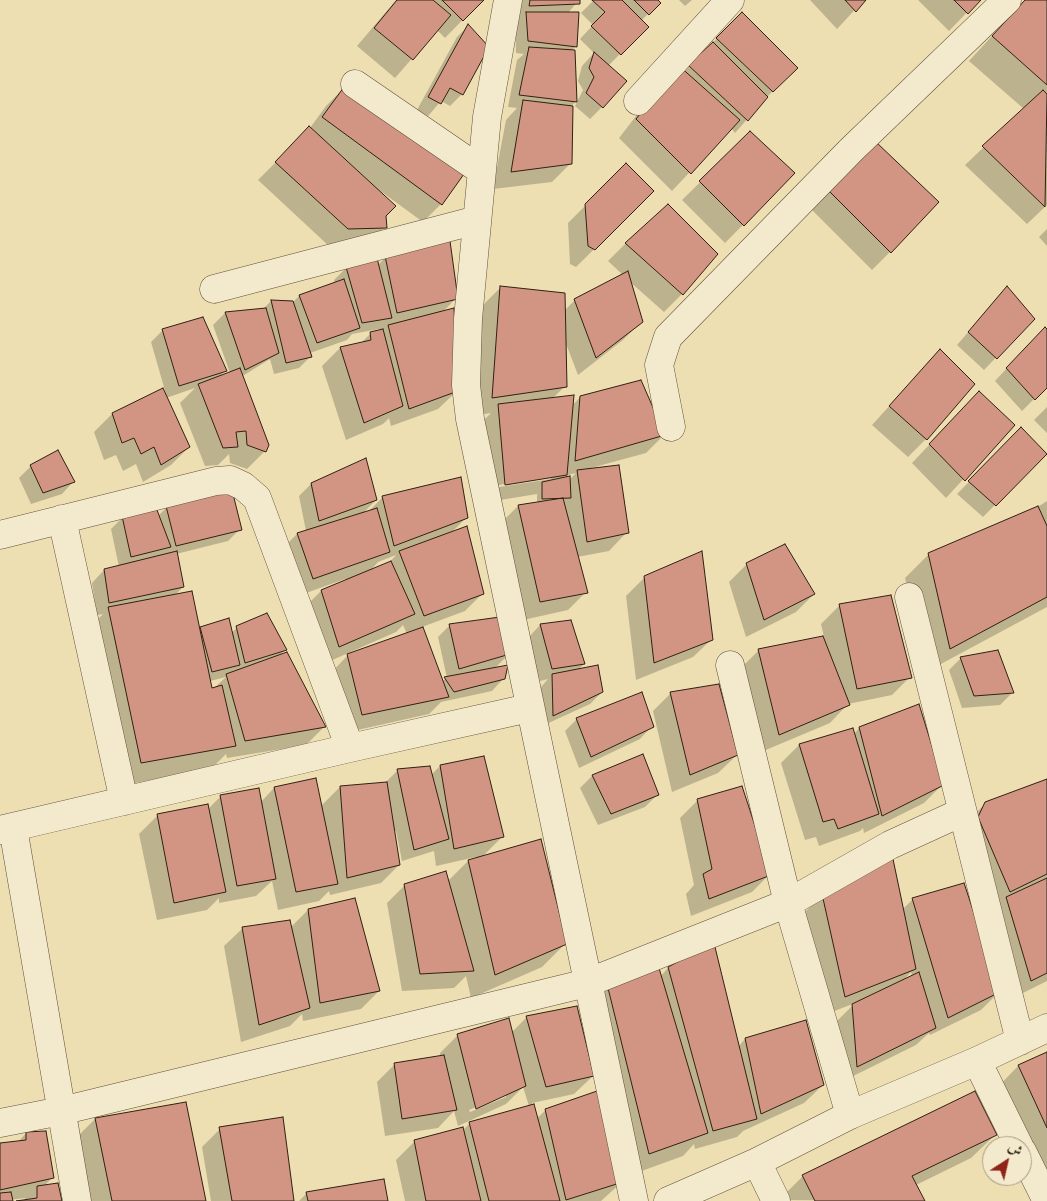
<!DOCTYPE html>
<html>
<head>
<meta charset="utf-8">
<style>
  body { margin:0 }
  #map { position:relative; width:1047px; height:1201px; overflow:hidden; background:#eddfb2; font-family:"IM FELL French Canon",Amiri,serif }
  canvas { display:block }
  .north { position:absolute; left:982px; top:1136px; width:50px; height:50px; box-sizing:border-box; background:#f3eacd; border:1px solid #a59983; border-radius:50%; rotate:35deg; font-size:14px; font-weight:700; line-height:20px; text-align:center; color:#302013 }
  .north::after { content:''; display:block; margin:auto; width:18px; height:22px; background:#8f2418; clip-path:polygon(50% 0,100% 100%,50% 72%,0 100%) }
</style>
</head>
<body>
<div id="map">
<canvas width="1047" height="1201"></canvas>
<div class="north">ش</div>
</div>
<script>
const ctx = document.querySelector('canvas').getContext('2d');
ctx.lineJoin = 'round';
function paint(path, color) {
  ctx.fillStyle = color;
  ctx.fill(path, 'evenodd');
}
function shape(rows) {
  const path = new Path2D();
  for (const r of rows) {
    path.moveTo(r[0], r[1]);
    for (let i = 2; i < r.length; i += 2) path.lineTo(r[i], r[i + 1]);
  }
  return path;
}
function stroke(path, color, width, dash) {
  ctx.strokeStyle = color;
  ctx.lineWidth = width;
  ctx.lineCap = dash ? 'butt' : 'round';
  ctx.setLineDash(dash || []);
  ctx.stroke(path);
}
const shadow = shape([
  [396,0,482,0,445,38,437,30,395,78,357,46],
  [515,0,579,0,568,13,576,46,571,51,574,52,576,102,571,106,570,164,552,182,493,189,506,120,517,108,508,107,517,60,524,54,516,53],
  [594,0,656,0,659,3,641,21,647,27,608,66,602,107,590,119,575,106,583,90,578,81,582,66,594,53,580,39,593,25,581,13],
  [679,0,692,0,685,6],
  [810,0,864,0,837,29],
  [918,0,979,0,949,31],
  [1025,0,1047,0,1047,205,1027,224,965,165,1024,109,969,61],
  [742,13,796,68,767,97,735,133,731,128,672,191,619,138,660,85,684,72],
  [468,26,462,94,450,106,441,101,428,116,417,110,457,37],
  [344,88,441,204,423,222,379,190,385,227,367,245,330,247,258,180,310,128,326,106],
  [750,133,794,173,725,243,682,200],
  [876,144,890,252,872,270,810,208],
  [626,165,653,191,576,267,570,264,568,223],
  [1047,229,1047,246,1039,237],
  [626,243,682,294,664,312,629,281,641,322,623,340,578,375,565,341,565,386,553,398,572,406,580,397,664,435,646,453,591,468,627,532,609,551,577,557,586,592,568,610,523,620,500,524,518,506,537,503,537,494,488,502,481,423,491,413,474,416,482,306,500,288,564,311,575,300,623,275,608,261],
  [576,473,569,480,568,475],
  [551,476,551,479,499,487,499,485],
  [386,257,456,298,443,312,457,391,438,409,391,426,389,418,383,424,346,440,322,366,340,348,360,344,371,333,379,331,379,329,352,334,347,340,310,353,311,356,299,368,274,374,270,359,241,377,265,451,247,469,230,463,229,454,218,465,205,466,180,403,195,388,166,398,189,447,171,465,143,482,136,464,123,471,116,455,104,460,94,432,112,414,166,394,151,342,163,330,226,370,218,378,230,373,213,325,225,313,263,309,271,301,292,303,299,296,335,284,334,280,346,268,378,265],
  [996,300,1033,319,984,370,957,345],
  [1047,330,1047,386,1022,411,995,381,1033,340],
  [940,350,926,439,908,457,872,425],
  [1047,407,1047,433,1034,420],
  [961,411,1013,425,946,498,912,463],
  [1021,429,1046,453,983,517,957,494],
  [31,466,73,482,62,494,31,504,19,478],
  [311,484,376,500,362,514,367,513,383,497,466,518,450,534,483,593,465,611,422,627,442,681,447,678,438,637,450,625,509,654,494,669,504,678,492,691,441,702,429,714,344,733,330,674,348,655,407,634,403,625,396,632,321,665,303,609,321,591,346,581,345,579,295,597,279,552,297,534,306,531,299,496],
  [396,555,389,563,370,571,378,562],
  [1047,501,1047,607,926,672,905,578,929,554,1036,508],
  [167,507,240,529,228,541,176,554,183,587,174,596,199,629,231,633,237,628,286,649,278,657,324,727,306,745,227,758,226,754,211,769,118,786,85,632,103,614,97,615,92,583,104,570,119,567,111,529,123,517,158,516],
  [226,677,213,689,211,690,210,681],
  [747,564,814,594,796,612,746,637,729,582],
  [645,577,712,639,693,657,636,680,626,596],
  [839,606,910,677,892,695,848,704,830,723,761,752,741,668,759,650,824,637,821,624],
  [540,625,584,664,578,670,602,692,590,704,542,726,541,687,548,679,540,681,528,638],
  [961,658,1012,693,1000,705,962,708,949,670],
  [671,693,737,755,718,773,672,792,653,711],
  [577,719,652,726,640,739,579,768,565,731],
  [859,728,942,785,924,803,864,833,863,828,860,831,819,846,816,837,805,840,781,763,799,745,852,729,854,734],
  [643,756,657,795,645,807,598,825,580,788,592,776],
  [440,766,503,836,482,857,566,943,542,967,471,998,466,976,454,988,402,991,387,903,405,885,447,882,468,861,476,859,476,857,436,866,434,851,402,861,396,831,394,831,399,865,381,883,330,895,329,891,319,901,278,910,272,881,256,896,219,903,219,898,207,910,157,920,139,834,157,816,207,806,208,809,221,796,260,803,274,788,321,806,340,787,386,782,398,770,431,775],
  [1047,780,1047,981,1013,998,986,915,955,841,962,827,986,803],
  [698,800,770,874,752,892,691,916,686,894,694,885,680,818],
  [822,895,902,910,913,899,999,992,981,1010,930,1035,929,1033,916,1045,839,1083,834,1024,855,1003,827,1014,804,913],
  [911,972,912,977,902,982],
  [308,910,379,991,361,1009,303,1021,302,1014,290,1026,241,1042,224,946,243,928,290,928],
  [713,945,738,1047,745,1039,823,1085,804,1103,743,1131,737,1137,695,1149,694,1144,683,1156,625,1177,584,1009,608,985,660,977,668,968],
  [527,1017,593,1076,574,1094,532,1103,536,1119,546,1110,622,1182,601,1201,405,1201,396,1160,414,1142,462,1131,469,1124,529,1106,523,1087,506,1104,458,1126,454,1111,438,1128,385,1136,377,1082,395,1064,440,1056,440,1053,458,1035,511,1033],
  [506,1094,506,1097,470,1112,469,1110],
  [1047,1053,1047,1201,995,1090,1018,1066],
  [185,1104,204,1201,84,1201,71,1143,95,1119],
  [220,1129,292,1201,211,1201,202,1147],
  [26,1133,53,1177,44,1186,60,1201,23,1201,25,1201,25,1198,0,1201,0,1145,18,1142],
  [995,1135,971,1158,916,1185,924,1201,779,1200,803,1176],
  [307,1193,387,1201,299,1201]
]);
const building = shape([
  [397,0,433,0,451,15,413,60,374,28,397,0],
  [442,0,484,0,463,21,442,0],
  [530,0,580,0,580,4,529,6,530,0],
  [592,0,622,0,649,27,621,55,591,26,605,12,592,0],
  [634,0,658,0,661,3,649,15,634,0],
  [845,0,866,0,856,12,845,0],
  [954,0,981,0,968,14,954,0],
  [1025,0,1047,0,1047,85,992,36,1025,0],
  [526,12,579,12,577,47,528,41,526,12],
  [742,12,798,68,773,92,716,38,742,12],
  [468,24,489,47,463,95,450,88,441,104,428,97,468,24],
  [713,42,768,97,748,121,688,65,713,42],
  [529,47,575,50,577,102,519,95,529,47],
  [594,52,627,81,603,108,586,93,594,77,589,68,594,52],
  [678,65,740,120,691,174,636,119,678,65],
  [344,87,464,174,442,205,322,117,344,87],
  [1043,90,1047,94,1045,207,982,146,1043,90],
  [523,100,573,106,572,164,511,172,523,100],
  [309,126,396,206,386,216,387,228,348,229,275,162,309,126],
  [750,131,795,173,744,226,699,181,750,131],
  [876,142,939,202,891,253,827,189,876,142],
  [626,163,654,191,595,250,588,246,585,204,626,163],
  [668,204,718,254,683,295,625,243,668,204],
  [450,241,458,299,397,313,385,256,450,241],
  [377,258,392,318,362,323,346,267,377,258],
  [628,271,643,322,596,358,574,299,628,271],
  [344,279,360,328,317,343,299,295,344,279],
  [500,286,565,293,567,387,492,398,500,286],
  [1007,286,1035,319,997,359,968,332,1007,286],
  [271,300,293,301,312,357,286,363,271,300],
  [266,308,279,353,245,370,225,312,266,308],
  [454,308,458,391,409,409,388,325,454,308],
  [203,317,227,371,179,386,162,329,203,317],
  [1045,327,1047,329,1047,388,1035,400,1006,368,1045,327],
  [383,329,403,406,364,423,340,347,371,340,370,332,383,329],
  [940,349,975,384,927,440,889,406,940,349],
  [240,368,269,445,266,452,247,445,246,431,236,432,238,447,223,448,198,384,240,368],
  [641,380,665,435,575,461,580,396,641,380],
  [163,388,190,447,161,465,154,447,141,454,134,438,122,443,112,413,163,388],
  [979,391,1015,425,965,481,929,444,979,391],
  [574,395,567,475,505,485,498,404,574,395],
  [1021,427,1047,454,996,506,968,481,1021,427],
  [58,450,75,482,43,493,30,465,58,450],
  [366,458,377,500,319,521,311,483,366,458],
  [619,465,629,533,587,542,577,470,619,465],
  [570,476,571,498,542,499,542,482,570,476],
  [461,477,468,518,394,546,382,496,461,477],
  [232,490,242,530,176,546,166,506,232,490],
  [563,498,588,593,540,602,518,505,563,498],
  [1038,506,1047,526,1047,597,950,649,928,553,1038,506],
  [377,508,390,552,313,579,297,533,377,508],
  [157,510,171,547,131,557,122,516,157,510],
  [467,526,484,594,424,616,399,551,467,526],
  [785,544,815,594,764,620,746,563,785,544],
  [177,551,184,587,109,603,104,569,177,551],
  [702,551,713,640,654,663,644,576,702,551],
  [391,561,415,614,339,647,321,590,391,561],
  [192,591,212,688,222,685,236,746,141,763,108,607,192,591],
  [891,595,912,678,857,689,839,604,891,595],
  [267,613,287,650,245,663,236,626,267,613],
  [500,617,510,654,459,669,449,624,500,617],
  [229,618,240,665,212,672,200,627,229,618],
  [571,620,585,664,552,669,540,624,571,620],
  [423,627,449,697,362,715,347,654,423,627],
  [823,636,850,705,779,735,758,649,823,636],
  [998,650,1014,693,974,696,960,657,998,650],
  [287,652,326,727,245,741,226,674,287,652],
  [508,665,505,679,454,692,444,677,508,665],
  [598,665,603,692,553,716,552,674,598,665],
  [719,684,738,755,690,775,670,692,719,684],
  [642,692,654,727,591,757,576,718,642,692],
  [919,704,944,785,882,816,859,727,919,704],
  [853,728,879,814,838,829,834,819,823,822,799,744,853,728],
  [643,754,659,795,611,814,592,775,643,754],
  [484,756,504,837,454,849,440,765,484,756],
  [430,766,449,839,414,850,397,769,430,766],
  [316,778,338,884,296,892,274,787,316,778],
  [1047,779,1047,874,1010,892,978,817,985,802,1047,779],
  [387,782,400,865,347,878,340,786,387,782],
  [742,786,771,875,709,899,703,874,712,869,697,799,742,786],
  [259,788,276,879,237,886,220,795,259,788],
  [208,804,226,892,174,903,157,814,208,804],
  [541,839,567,944,495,975,468,860,541,839],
  [893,859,916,969,845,997,822,894,893,859],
  [446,871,474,971,420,974,404,884,446,871],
  [1047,878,1047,973,1031,981,1006,897,1047,878],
  [964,883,1000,992,948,1018,912,898,964,883],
  [355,898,380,991,320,1003,308,909,355,898],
  [290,920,310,1008,259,1025,242,927,290,920],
  [714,943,757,1119,713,1131,668,967,714,943],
  [659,968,708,1133,649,1154,607,984,659,968],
  [919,972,936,1028,857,1067,852,1004,919,972],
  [577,1006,594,1076,546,1087,526,1016,577,1006],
  [509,1018,526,1086,476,1109,457,1034,509,1018],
  [806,1020,824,1085,761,1114,745,1038,806,1020],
  [1047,1052,1047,1128,1018,1065,1047,1052],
  [444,1055,457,1110,402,1119,394,1063,444,1055],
  [600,1090,623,1182,566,1200,545,1109,600,1090],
  [975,1091,997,1135,912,1176,925,1201,815,1201,802,1175,975,1091],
  [186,1102,206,1201,112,1201,95,1118,186,1102],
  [534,1104,560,1201,489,1201,469,1122,534,1104],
  [283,1117,294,1201,232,1201,219,1127,283,1117],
  [463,1127,481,1201,426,1201,414,1140,463,1127],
  [46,1131,54,1178,0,1190,0,1143,26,1140,26,1132,46,1131],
  [384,1179,388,1201,308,1201,306,1192,384,1179],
  [58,1183,62,1201,16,1201,37,1198,37,1186,58,1183],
  [11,1192,13,1201,0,1201,0,1193,11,1192]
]);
const minor = shape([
  [508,0,487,117,468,319,466,385,470,419,634,1201],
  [355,84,482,171],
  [638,101,730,0],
  [214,289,477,220],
  [671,427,659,365,668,337,851,150,1007,0],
  [62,519,124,801],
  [0,535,216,481,230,480,243,486,257,498,350,748],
  [909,597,1020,1041],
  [730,665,788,903,850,1115],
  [13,828,77,1201],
  [0,830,350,748,529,708],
  [977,1061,1019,1146],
  [0,1123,61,1111,587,983,788,903,890,845,962,812],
  [1022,1151,1047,1201],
  [757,1162,776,1201],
  [668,1201,757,1162,850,1115,977,1061,1047,1028]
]);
paint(shadow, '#0003');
paint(building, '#d29583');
stroke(building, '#302013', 1);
stroke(minor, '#5f503b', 29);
stroke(minor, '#f3eacd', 28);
</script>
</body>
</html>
